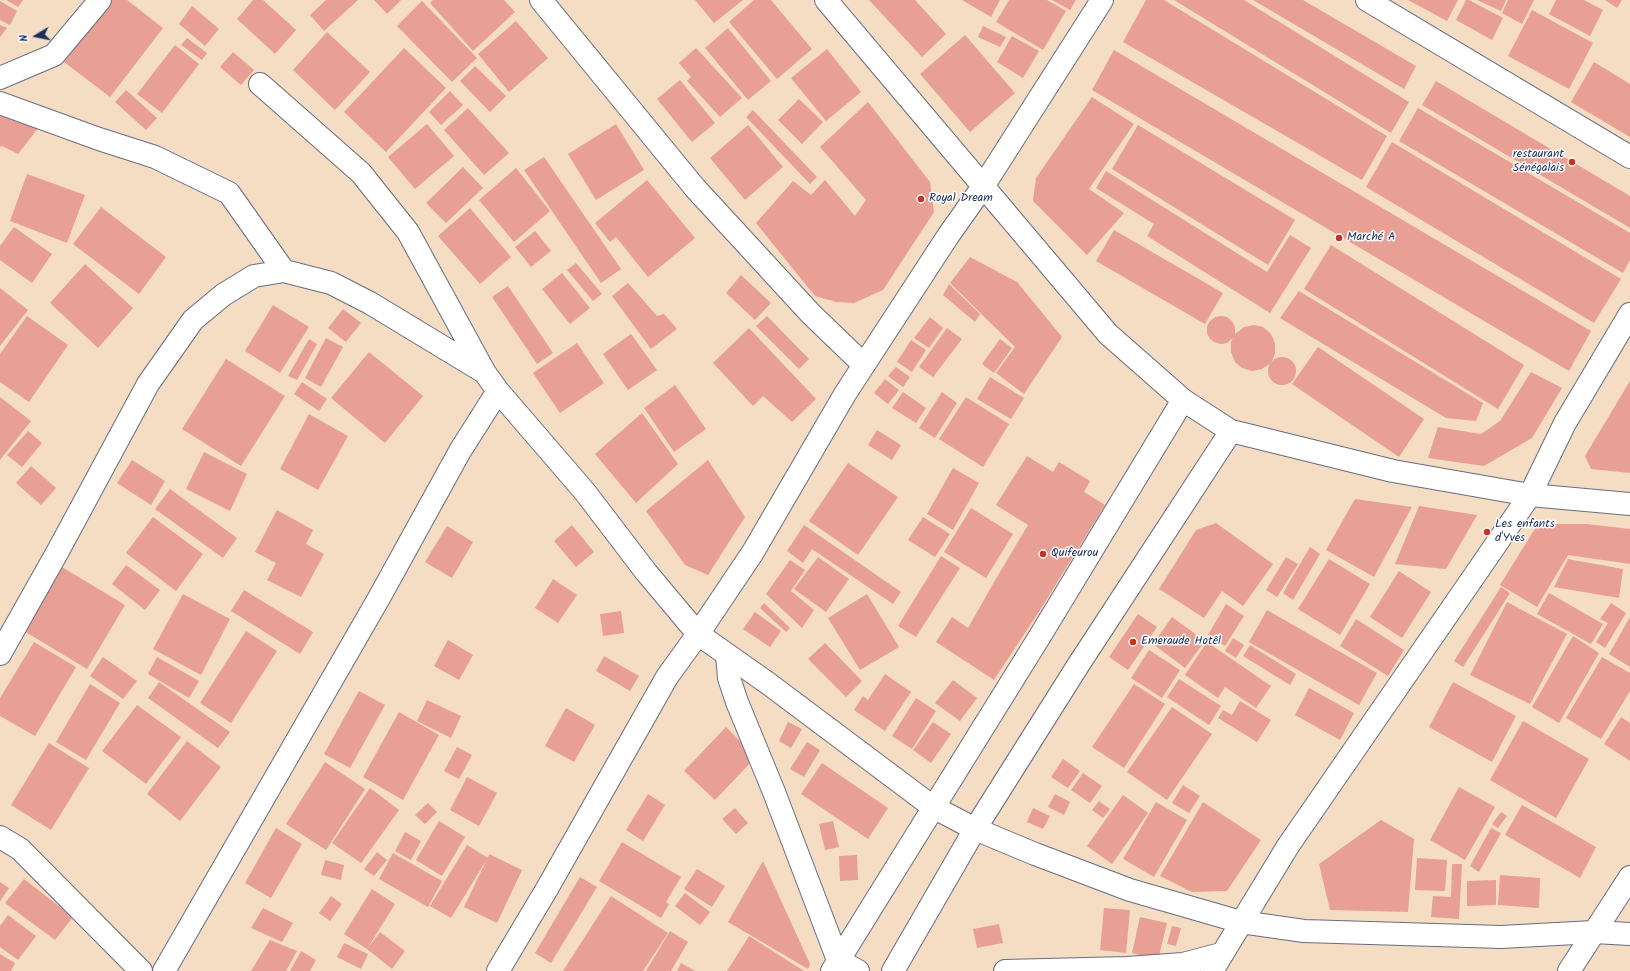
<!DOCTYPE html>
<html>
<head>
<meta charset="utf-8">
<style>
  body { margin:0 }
  #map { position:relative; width:1630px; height:971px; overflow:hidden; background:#f5ddc3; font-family:Kalam,sans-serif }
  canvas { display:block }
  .north { position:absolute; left:16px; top:16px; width:40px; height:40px; -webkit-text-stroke:3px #fff; paint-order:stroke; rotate:260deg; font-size:11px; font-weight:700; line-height:16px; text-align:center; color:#1b2f5e }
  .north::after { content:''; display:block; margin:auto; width:14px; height:18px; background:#1b2f5e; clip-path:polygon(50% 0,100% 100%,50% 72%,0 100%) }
</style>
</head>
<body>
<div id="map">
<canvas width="1630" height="971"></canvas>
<div class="north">N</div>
</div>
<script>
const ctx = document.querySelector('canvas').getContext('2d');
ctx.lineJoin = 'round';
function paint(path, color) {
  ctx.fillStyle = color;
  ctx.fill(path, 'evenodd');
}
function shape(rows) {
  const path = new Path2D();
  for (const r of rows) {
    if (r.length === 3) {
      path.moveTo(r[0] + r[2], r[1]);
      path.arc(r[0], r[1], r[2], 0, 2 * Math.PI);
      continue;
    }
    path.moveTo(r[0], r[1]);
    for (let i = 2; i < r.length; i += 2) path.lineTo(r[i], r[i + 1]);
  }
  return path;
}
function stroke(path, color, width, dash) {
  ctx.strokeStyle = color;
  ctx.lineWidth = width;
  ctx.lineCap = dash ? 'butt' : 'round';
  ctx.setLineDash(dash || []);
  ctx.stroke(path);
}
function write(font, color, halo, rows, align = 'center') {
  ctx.font = font + ' Kalam,sans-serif';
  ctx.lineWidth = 3;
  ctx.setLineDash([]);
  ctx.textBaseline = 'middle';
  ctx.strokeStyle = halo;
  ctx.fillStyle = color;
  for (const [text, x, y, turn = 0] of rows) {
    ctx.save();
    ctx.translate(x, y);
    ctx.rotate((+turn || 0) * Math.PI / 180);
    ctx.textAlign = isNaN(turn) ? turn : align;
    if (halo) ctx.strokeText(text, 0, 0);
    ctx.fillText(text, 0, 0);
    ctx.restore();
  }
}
const building = shape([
  [6,0,23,0,18,7],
  [112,0,127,0,163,28,110,97,64,62],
  [253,0,263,0,296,30,275,54,237,19],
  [326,0,358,0,324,31,310,15],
  [374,0,401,0,387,14],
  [433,0,504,0,515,12,473,51,430,3],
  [695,0,743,0,714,23],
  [754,0,771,0,812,49,777,79,729,22],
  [869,0,915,0,946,34,922,57],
  [962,0,1000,0,991,17],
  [1009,0,1047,0,1066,11,1043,50,996,22],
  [1052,0,1076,0,1070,10],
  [1146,0,1164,0,1387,136,1362,180,1123,42],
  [1174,0,1244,0,1409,102,1391,133],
  [1253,0,1303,0,1416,66,1404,89],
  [1408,0,1458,0,1447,21],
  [1466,0,1469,0,1503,18,1492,40,1456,20],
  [1477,0,1506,0,1501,11],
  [1508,0,1534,0,1522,24,1502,13],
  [1556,0,1584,0,1603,10,1590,36,1549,14],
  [1605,0,1622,0,1617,8],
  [0,1,17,11,10,25,0,20],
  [422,1,477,58,452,82,397,26],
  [192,6,219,29,205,46,179,24],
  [1532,10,1593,43,1569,89,1508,56],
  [516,21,548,58,509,92,478,54],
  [0,25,7,28,0,37],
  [983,26,1006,37,1000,47,978,37],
  [728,28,771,81,748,100,705,48],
  [327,32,370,72,335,110,293,70],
  [965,35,1015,93,970,132,920,74],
  [1012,36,1039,51,1023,78,997,62],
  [187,38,207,53,202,60,181,45],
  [175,45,199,64,162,113,137,94],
  [404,48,446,88,386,152,344,112],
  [696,48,742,98,720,117,687,81,691,77,679,63],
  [827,49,861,92,826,121,791,78],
  [1114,50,1591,331,1569,371,1092,90],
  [233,52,254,70,241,85,220,67],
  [1594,62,1630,84,1630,137,1571,102],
  [475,66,506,96,490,112,460,81],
  [680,80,715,123,692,142,657,99],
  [1436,81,1630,196,1630,228,1422,105],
  [126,90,157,118,146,130,115,102],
  [450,91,463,105,441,125,429,112],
  [1092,97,1134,124,1089,189,1124,213,1087,255,1033,201,1036,178],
  [799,99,823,122,802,144,778,120],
  [868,102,930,182,934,212,883,290,854,303,836,302,815,296,756,223,793,181,811,195,825,180,855,216,866,200,820,147],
  [468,108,509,153,484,175,444,130],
  [1418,108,1630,233,1630,260,1623,273,1399,141],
  [0,110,39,127,18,154,2,146,0,147],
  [753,110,817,177,810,184,746,117],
  [427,124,454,156,415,189,388,157],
  [616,124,644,170,596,200,568,154],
  [748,125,783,167,745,200,710,158],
  [1138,125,1295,220,1268,265,1112,169],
  [1392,142,1621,279,1594,323,1366,187],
  [544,157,621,269,601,283,524,170],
  [463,167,483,188,446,223,426,203],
  [516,168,550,211,514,242,479,200],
  [1106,171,1267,272,1290,235,1311,248,1270,313,1147,236,1154,224,1096,188],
  [27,174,85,195,67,243,10,221],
  [647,180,695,238,648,277,616,237,610,242,595,223],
  [101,207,166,257,139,294,73,244],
  [470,208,511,257,480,284,438,236],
  [14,227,52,254,32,283,0,260,0,246],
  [1114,230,1223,293,1205,324,1096,261],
  [535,231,551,251,531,267,515,247],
  [1331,245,1524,365,1498,409,1304,289],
  [970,257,1017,282,1062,337,1024,394,996,373,1015,347,950,283],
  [576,263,602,294,593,301,567,270],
  [85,264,133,308,98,348,50,303],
  [562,273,590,308,570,324,542,289],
  [741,275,771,303,755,320,726,293],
  [628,283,657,316,664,314,677,329,651,349,612,296],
  [949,284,980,314,975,322,943,295],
  [508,286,553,353,537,364,492,297],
  [0,288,28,310,0,346],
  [1299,291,1483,403,1476,421,1446,418,1280,318],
  [273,305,309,327,280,373,245,351],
  [343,309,361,323,346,342,328,328],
  [27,316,68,345,29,402,0,382,0,354],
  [767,316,809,359,799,369,756,326],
  [1221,316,1227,317,1232,321,1235,327,1235,334,1244,327,1254,325,1263,327,1271,334,1275,343,1275,354,1271,363,1262,369,1252,371,1242,368,1235,362,1231,352,1231,342,1233,338,1227,343,1221,344,1214,342,1210,339,1207,333,1207,326,1210,321,1215,317],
  [930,317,943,328,929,348,914,338],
  [749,328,816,399,792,422,763,396,753,406,713,363],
  [947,328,962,339,933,377,919,367],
  [631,334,657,370,628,390,603,354],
  [326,338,343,347,321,387,305,378],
  [309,339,317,344,297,380,288,376],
  [1000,339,1012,348,994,373,982,364],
  [911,340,926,350,912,372,897,362],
  [577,343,604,383,560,413,533,373],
  [1318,347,1424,419,1399,457,1292,384],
  [369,352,423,396,385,443,331,398],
  [1282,371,14],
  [226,359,285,396,241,466,182,429],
  [896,367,910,377,903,387,888,376],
  [1531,372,1562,388,1532,438,1484,466,1428,458,1438,427,1481,434,1500,421],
  [990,377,1024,398,1011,419,977,399],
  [885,379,899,390,888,404,874,393],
  [1630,381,1630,473,1591,469,1585,456],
  [302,382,327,399,319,411,294,394],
  [675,385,706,429,674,452,644,408],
  [903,392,926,408,916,423,892,408],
  [942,392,957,403,935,438,919,428],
  [0,397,31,421,0,460],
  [966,397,1009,424,983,467,939,439],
  [642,413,678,464,636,503,595,454],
  [309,414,348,436,318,490,280,469],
  [877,430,901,445,892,460,868,445],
  [28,431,42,443,22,467,7,455],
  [204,452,247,474,230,511,186,489],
  [1027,456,1053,472,1059,462,1090,481,1084,492,1105,505,1040,610,994,680,936,642,952,617,968,628,994,582,1028,525,996,505],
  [132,460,165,481,151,505,117,483],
  [708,460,745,517,708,575,685,565,646,511],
  [848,463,898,497,858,555,809,521],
  [31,466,56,488,41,505,16,483],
  [953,468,979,483,953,530,927,514],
  [170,489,237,538,223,558,155,509],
  [1355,499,1412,507,1374,577,1326,550],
  [1419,506,1477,515,1446,569,1395,564],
  [971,508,1013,534,986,578,944,552],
  [277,510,313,530,306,544,324,554,301,597,267,580,276,563,255,552],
  [153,517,203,554,176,591,126,553],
  [923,517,950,534,935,557,908,540],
  [1216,523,1273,564,1243,606,1222,591,1204,618,1159,589,1196,530],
  [1538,524,1587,524,1630,529,1630,564,1568,555,1537,607,1500,585],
  [572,525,594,552,576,567,554,541],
  [804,525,901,592,893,604,812,549,803,563,787,551],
  [447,526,473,542,452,578,425,562],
  [1310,547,1320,554,1293,600,1283,593],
  [941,556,960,568,916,637,898,626],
  [818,557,849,579,826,612,794,589],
  [1286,557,1298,564,1277,597,1266,590],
  [1329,559,1370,584,1340,635,1298,609],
  [1568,559,1623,569,1619,598,1554,587],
  [790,560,805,570,791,591,814,610,802,628,766,594],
  [57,564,125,605,87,669,19,628],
  [126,565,160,590,145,610,112,584],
  [1399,571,1431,592,1402,638,1370,617],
  [553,579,577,595,558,623,535,608],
  [1501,587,1510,593,1463,667,1454,661],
  [244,590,313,632,300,654,231,611],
  [1549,593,1603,624,1591,644,1537,614],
  [183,594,230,619,201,675,153,649],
  [867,594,899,647,860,670,828,618],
  [1507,602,1567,634,1530,704,1470,675],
  [764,603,790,628,786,632,760,608],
  [1611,603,1626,613,1605,648,1596,642,1608,623,1600,619],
  [1226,604,1244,616,1225,646,1208,635],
  [1267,610,1377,673,1359,705,1249,642],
  [621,611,624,633,603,636,600,614],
  [755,612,781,631,770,647,743,629],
  [1138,614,1157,627,1128,670,1109,657],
  [1172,617,1205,641,1185,668,1153,644],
  [1630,617,1630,667,1609,654],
  [1356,619,1404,650,1388,676,1340,646],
  [246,631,277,651,231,723,200,703],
  [1573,636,1599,653,1559,723,1532,707],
  [1233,638,1244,645,1236,658,1225,651],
  [448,640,473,655,459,680,434,666],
  [34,642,76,667,35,736,0,716,0,698],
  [1207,642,1271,686,1256,708,1225,687,1218,698,1185,675],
  [825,643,862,681,846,697,808,659],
  [1250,645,1296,674,1290,685,1243,656],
  [1149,650,1180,670,1162,698,1131,678],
  [604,656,639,676,630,691,596,671],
  [103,657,137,681,123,699,90,676],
  [157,657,199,681,189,698,148,674],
  [1602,657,1630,673,1630,691,1601,739,1566,718],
  [885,674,911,692,885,731,854,710,863,696,868,700],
  [1179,679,1221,706,1209,725,1167,697],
  [953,680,977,698,960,721,935,703],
  [159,682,230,732,218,748,148,698],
  [1453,682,1516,716,1492,762,1429,727],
  [90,684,120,703,86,760,56,742],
  [1134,684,1165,704,1124,768,1092,747],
  [1309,688,1354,713,1340,740,1295,715],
  [359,691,385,705,350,768,324,754],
  [916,698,936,711,912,749,892,736],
  [427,700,461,716,451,738,417,721],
  [1240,701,1271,720,1257,742,1218,718,1223,710,1232,715],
  [137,705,181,737,146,784,102,751],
  [1172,707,1212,734,1167,800,1127,772],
  [566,708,595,725,574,762,545,746],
  [399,712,439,735,403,800,363,777],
  [1621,717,1630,723,1630,761,1604,744],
  [1523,721,1589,759,1556,818,1490,780],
  [788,722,802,729,791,748,779,741],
  [933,722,951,734,931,763,913,750],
  [726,727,756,757,715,800,684,771],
  [187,741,221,767,180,821,147,794],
  [807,742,820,750,804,777,790,769],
  [49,743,89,768,51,830,11,805],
  [457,747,472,755,459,779,444,771],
  [1063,759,1080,771,1068,788,1051,777],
  [325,762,365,789,326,850,286,824],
  [822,763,888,808,868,839,801,794],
  [1083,773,1102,786,1090,803,1071,790],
  [467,777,497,793,479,826,450,810],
  [1183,785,1200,796,1189,813,1172,803],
  [1459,787,1495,807,1465,860,1430,840],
  [370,788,399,810,361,863,332,843],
  [648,794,665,805,643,841,626,830],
  [1055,794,1070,802,1064,815,1048,807],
  [1123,795,1148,813,1112,864,1087,846],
  [1099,801,1110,809,1103,818,1092,810],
  [1156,802,1187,820,1154,877,1123,859],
  [1203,802,1261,840,1227,891,1192,892,1160,876],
  [428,803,437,812,425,824,415,815],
  [1522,805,1596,847,1580,878,1505,835],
  [735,808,748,823,736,834,722,819],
  [1033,808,1050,816,1043,829,1027,822],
  [1501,812,1507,816,1498,828,1492,824],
  [1381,820,1414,839,1408,912,1330,910,1319,864],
  [439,821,465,837,442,876,416,860],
  [833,821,839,847,825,850,819,824],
  [276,828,302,844,271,898,245,883],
  [1491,828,1501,833,1479,872,1470,866],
  [405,832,421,841,411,860,395,851],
  [622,842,681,877,666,902,669,904,661,918,599,881],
  [467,845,488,858,489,854,522,870,497,923,464,907,487,859,451,918,430,906],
  [377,852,387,860,374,876,364,869],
  [393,853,442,881,428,907,379,879],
  [857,855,858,880,840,881,839,856],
  [1417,858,1447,860,1445,891,1415,890],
  [325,860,344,865,341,880,321,875],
  [763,861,810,964,808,969,728,922],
  [1452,864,1462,864,1459,919,1431,917,1433,896,1451,897],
  [697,869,725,886,712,907,684,889],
  [1500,875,1540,878,1539,908,1498,905],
  [580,877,597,887,551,963,535,953],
  [24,879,73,917,55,940,5,903],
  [1496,880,1496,905,1467,906,1467,881],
  [0,882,9,888,0,901],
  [372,889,395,904,367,949,380,932,405,951,392,969,367,949,344,934],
  [685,893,710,912,700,925,675,906],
  [331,896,342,904,330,921,319,913],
  [611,896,668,933,643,971,563,971],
  [263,908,293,923,282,942,251,928],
  [1104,908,1130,910,1126,953,1100,950],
  [8,915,36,936,18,960,0,947,0,926],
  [1140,917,1167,923,1158,960,1132,953],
  [999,924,1003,943,977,948,973,929],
  [1172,926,1181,928,1176,946,1167,944],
  [670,931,688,942,671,971,646,971],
  [749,936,804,971,727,971],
  [270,940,297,951,286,971,251,971],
  [344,943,368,954,361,969,337,957],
  [301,951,316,960,310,971,290,971],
  [0,954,15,963,11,971,0,971],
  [681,963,695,971,677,971]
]);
const minor = shape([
  [0,78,54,55,100,0],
  [260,84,361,173,408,232,485,373,498,391,585,492,646,572,698,634,667,677,548,887,498,971],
  [0,103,99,139,155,157,229,193,284,271],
  [0,654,58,551,148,384,193,320,223,295,254,276,284,271,331,283,370,303,484,372],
  [727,655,729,678,737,702,774,792,838,960,858,971],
  [0,837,20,849,141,971],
  [164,971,379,598,460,451,498,391],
  [1005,971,1127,968,1183,964,1221,954],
  [1212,971,1288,846,1530,495,1565,423,1630,314],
  [1569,971,1630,877]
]);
const tertiary = shape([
  [541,0,695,188,811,314,864,365],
  [826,0,1108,334,1183,400,1231,431,1393,471,1530,495,1630,504],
  [1102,0,984,185,948,236,845,394,753,552,698,634,769,684,933,807,975,829,1035,854,1130,890,1241,922,1304,931,1501,937,1594,932,1630,934],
  [1367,0,1630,157],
  [832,971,1040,636,1183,400],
  [893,971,975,829,1077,667,1231,431]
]);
const markers = [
  [1572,162,4,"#c8321e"],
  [921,199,4,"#c8321e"],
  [1339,238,4,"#c8321e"],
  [1487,532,4,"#c8321e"],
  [1043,554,4,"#c8321e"],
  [1133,642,4,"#c8321e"]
];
const poiNames = [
  ["restaurant",1564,155,"right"],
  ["Sénégalais",1564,169,"right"],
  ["Royal Dream",929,199],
  ["Marché A",1347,238],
  ["Les enfants",1495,525],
  ["d'Yves",1495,539],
  ["Quifeurou",1051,554],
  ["Emeraude Hotêl",1141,642]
];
paint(building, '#e89f94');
stroke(minor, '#676c81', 24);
stroke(tertiary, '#676c81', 24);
stroke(minor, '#fff', 22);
stroke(tertiary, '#fff', 22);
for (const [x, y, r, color] of markers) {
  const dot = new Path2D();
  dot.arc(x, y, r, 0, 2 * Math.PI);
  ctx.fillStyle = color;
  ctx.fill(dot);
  stroke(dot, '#fff', 1.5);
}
write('12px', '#1b2f5e', '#fff', poiNames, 'left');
</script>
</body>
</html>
